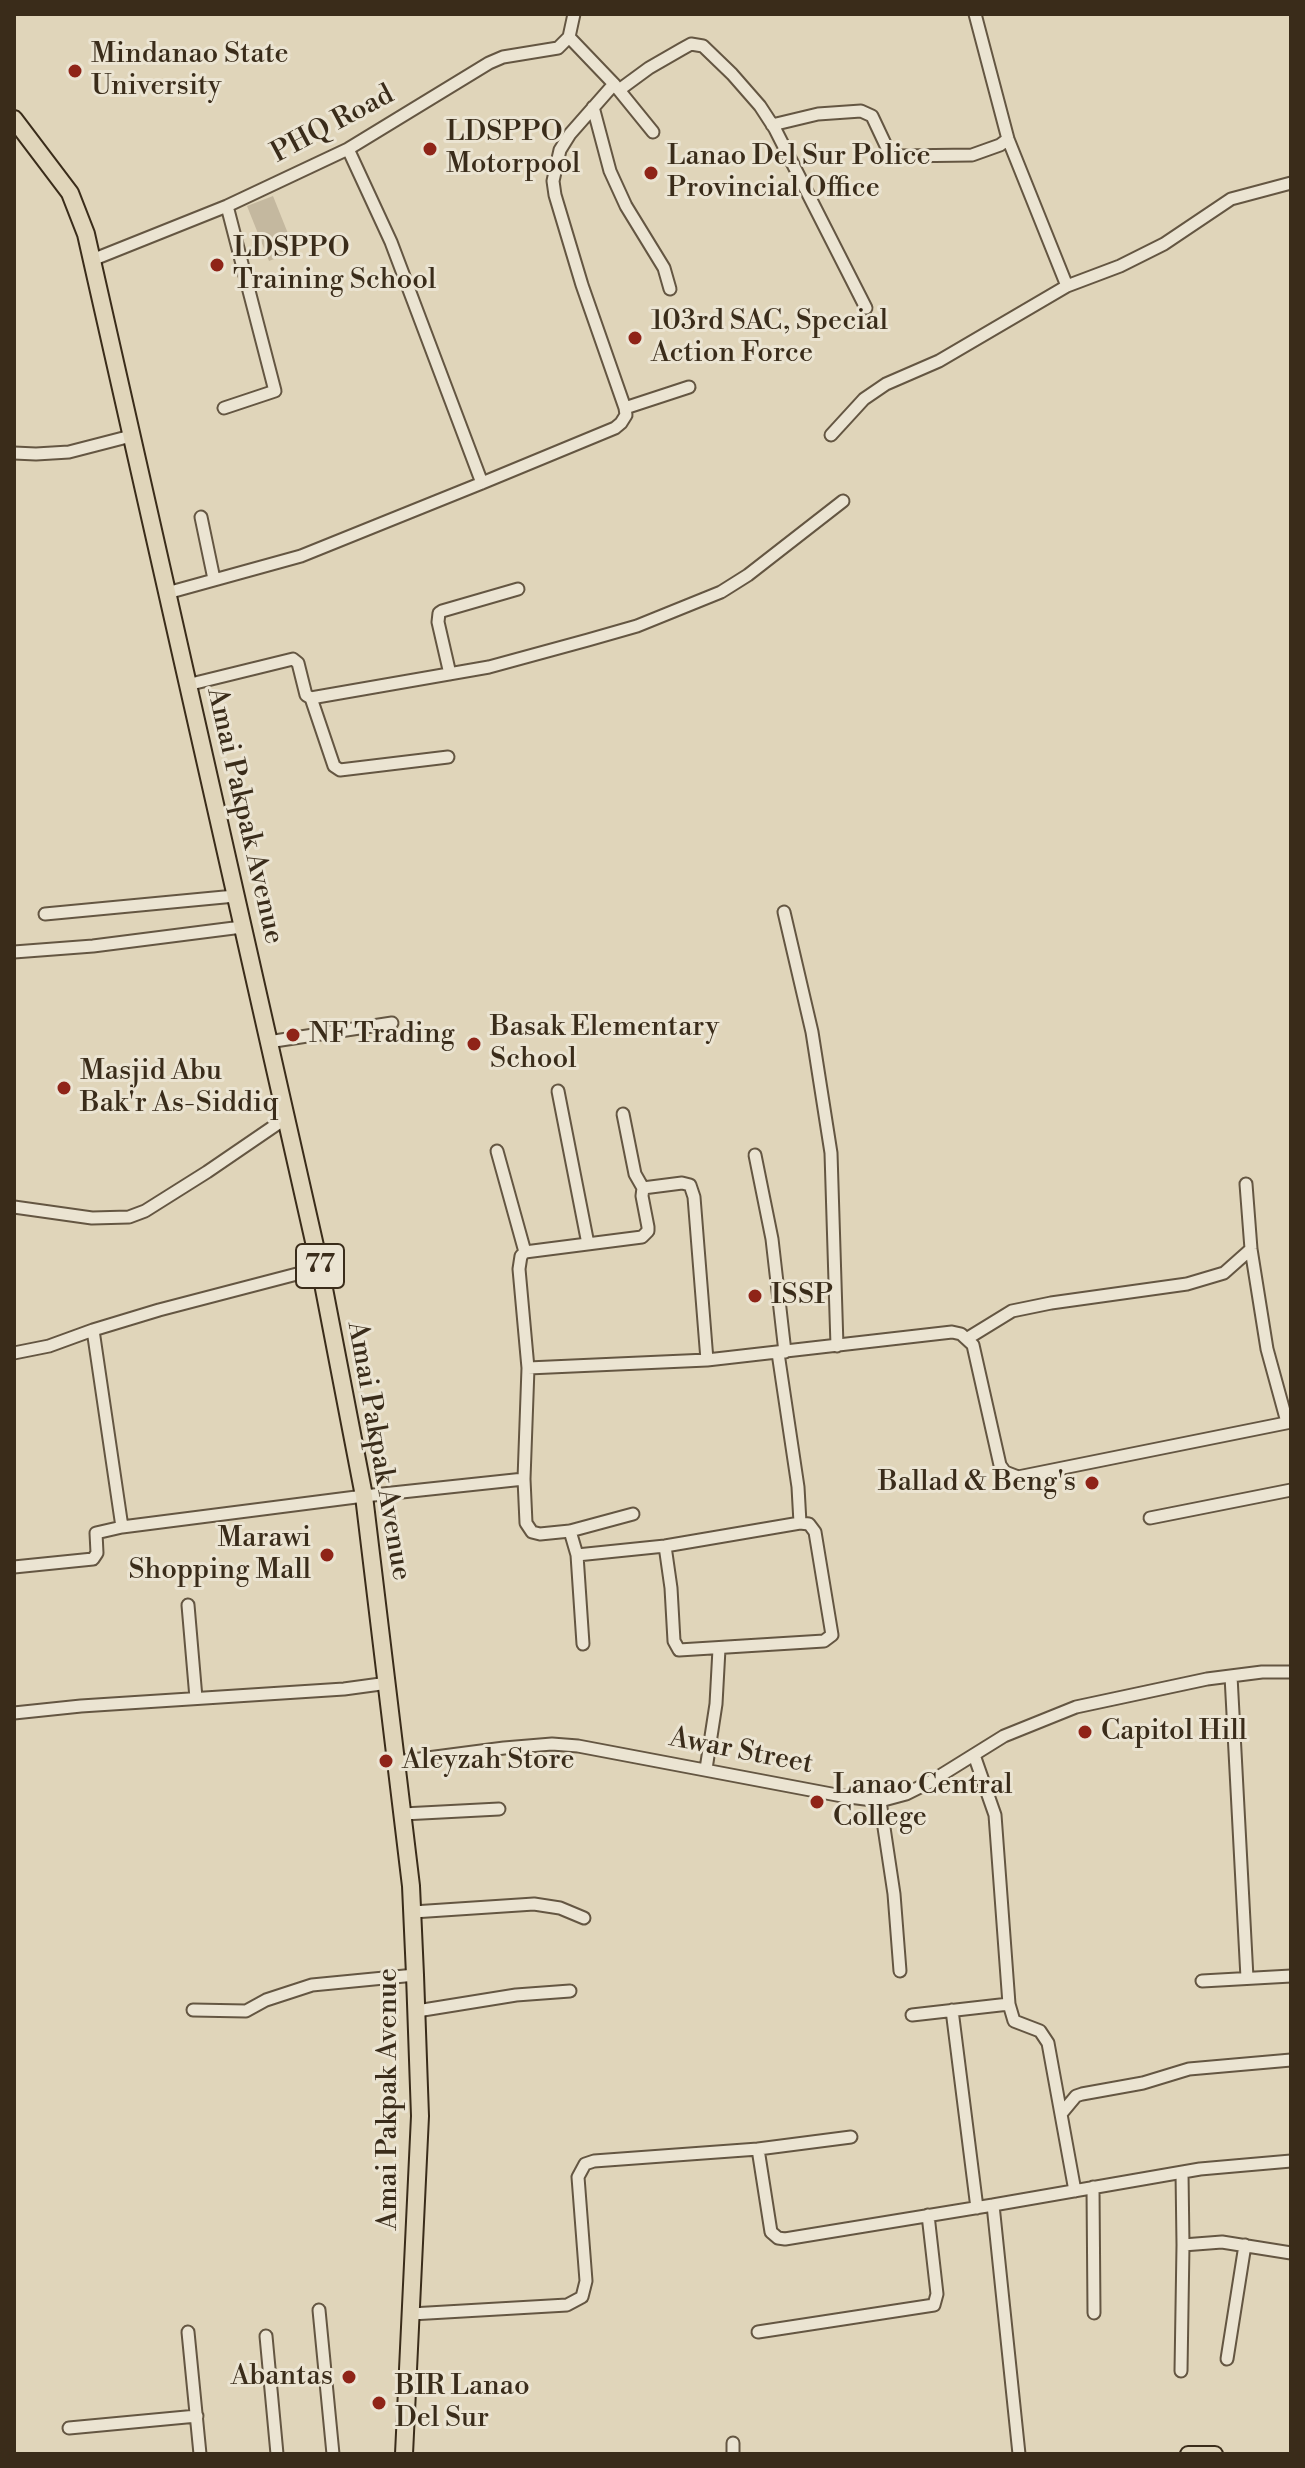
<!DOCTYPE html>
<html>
<head>
<meta charset="utf-8">
<style>
  body { margin:0 }
  #map { position:relative; width:1305px; height:2468px; overflow:hidden; background:#e0d5ba; font-family:"Libre Bodoni",serif }
  canvas { display:block }
  .frame { position:absolute; inset:0; border:16px solid #3a2c1a; pointer-events:none }
</style>
</head>
<body>
<div id="map">
<canvas width="1305" height="2468"></canvas>
<div class="frame"></div>
</div>
<script>
const ctx = document.querySelector('canvas').getContext('2d');
ctx.lineJoin = 'round';
function paint(path, color) {
  ctx.fillStyle = color;
  ctx.fill(path, 'evenodd');
}
function shape(rows) {
  const path = new Path2D();
  for (const r of rows) {
    path.moveTo(r[0], r[1]);
    for (let i = 2; i < r.length; i += 2) path.lineTo(r[i], r[i + 1]);
  }
  return path;
}
function stroke(path, color, width, dash) {
  ctx.strokeStyle = color;
  ctx.lineWidth = width;
  ctx.lineCap = dash ? 'butt' : 'round';
  ctx.setLineDash(dash || []);
  ctx.stroke(path);
}
function write(font, color, halo, rows, align = 'center') {
  ctx.font = font + ' "Libre Bodoni",serif';
  ctx.lineWidth = 6;
  ctx.setLineDash([]);
  ctx.textBaseline = 'middle';
  ctx.strokeStyle = halo;
  ctx.fillStyle = color;
  for (const [text, x, y, turn = 0] of rows) {
    ctx.save();
    ctx.translate(x, y);
    ctx.rotate((+turn || 0) * Math.PI / 180);
    ctx.textAlign = isNaN(turn) ? turn : align;
    if (halo) ctx.strokeText(text, 0, 0);
    ctx.fillText(text, 0, 0);
    ctx.restore();
  }
}
const green = shape([
  [273,196,295,251,269,261,247,206]
]);
const minor = shape([
  [975,14,1008,139,1067,286],
  [569,37,614,84,653,132],
  [619,90,649,68,682,49,691,44,703,46,732,74,760,106,775,129,866,308],
  [593,107,610,171,626,206,664,268,670,289],
  [772,125,818,114,861,111,872,116,888,150,898,156,972,155,1000,145,1008,139],
  [348,149,391,242,482,483],
  [92,260,227,206,348,149,489,63,503,57,558,48,569,37,574,14],
  [224,408,275,391,227,206],
  [625,408,689,387],
  [831,435,864,399,886,384,939,361,1067,286,1120,266,1164,244,1231,199,1291,183],
  [14,453,36,454,69,452,131,436],
  [201,517,214,579],
  [167,593,301,556,482,483,615,428,621,423,626,415,625,408,582,285,555,195,553,181,560,150,570,134,614,84],
  [450,674,438,622,439,613,442,611,518,589],
  [187,685,293,659,298,663,306,695,311,698,489,667,588,640,637,626,721,592,748,575,843,501],
  [311,698,334,766,340,770,448,757],
  [784,912,812,1032,831,1153,837,1346],
  [45,914,235,896],
  [14,952,93,946,242,927],
  [268,1042,392,1023],
  [558,1091,588,1244],
  [623,1114,635,1174,643,1188],
  [497,1151,525,1252],
  [755,1155,772,1239,785,1352],
  [1246,1184,1251,1249,1267,1349,1287,1422],
  [14,1207,92,1218,129,1217,145,1211,207,1172,286,1118],
  [93,1330,122,1527,364,1496,524,1479,528,1368,707,1360,952,1332,961,1334,973,1345,1000,1465,1005,1472,1018,1477,1291,1422],
  [968,1338,1012,1311,1051,1303,1187,1284,1224,1273,1251,1249],
  [14,1353,49,1346,93,1330,159,1310,320,1268],
  [778,1353,798,1487,800,1523],
  [528,1368,519,1269,521,1256,525,1252,642,1237,648,1231,648,1227,642,1196,643,1188,682,1183,690,1185,694,1197,707,1360],
  [524,1479,526,1523,532,1532,540,1534,570,1531,633,1514],
  [1150,1518,1291,1490],
  [570,1531,577,1555,665,1546,800,1523,809,1524,815,1532,832,1635,824,1641,679,1650,674,1641,671,1588,665,1546],
  [577,1555,583,1644],
  [14,1567,93,1559,97,1553,96,1533,122,1527],
  [188,1605,196,1698],
  [1231,1676,1247,1978],
  [14,1713,81,1706,344,1689,388,1683],
  [397,1762,504,1748,552,1744,578,1746,842,1796,880,1801,906,1794,930,1782,1004,1736,1076,1707,1207,1679,1262,1672,1291,1672],
  [706,1769,716,1704,719,1649],
  [880,1801,894,1894,900,1971],
  [403,1814,499,1809],
  [413,1912,534,1904,560,1908,584,1918],
  [1202,1981,1291,1976],
  [1009,2004,1014,2021,1040,2031,1048,2043,1075,2191],
  [193,2010,246,2011,266,2000,312,1985,415,1975],
  [952,2010,977,2208],
  [417,2011,516,1995,570,1991],
  [912,2015,1009,2004,995,1815,974,1755],
  [1061,2114,1076,2096,1082,2094,1143,2083,1189,2069,1291,2060],
  [758,2149,771,2232,778,2238,785,2239,993,2205],
  [1182,2172,1183,2245],
  [1093,2187,1094,2313],
  [319,2310,333,2454],
  [411,2314,567,2305,582,2297,586,2281,578,2177,585,2164,594,2161,758,2149,851,2137],
  [188,2332,200,2454],
  [758,2332,934,2305,937,2294,928,2215],
  [266,2336,277,2454],
  [1227,2359,1245,2245],
  [1181,2371,1183,2245,1222,2242,1291,2253],
  [69,2428,197,2416],
  [733,2443,733,2454],
  [1019,2454,993,2205,1200,2169,1291,2161]
]);
const major = shape([
  [1188,2454,1215,2454]
]);
const highway = shape([
  [14,119,70,193,86,234,320,1268,364,1496,411,1886,415,1975,420,2116,404,2454]
]);
const markers = [
  [75,71,8,"#8f2418"],
  [430,149,8,"#8f2418"],
  [651,173,8,"#8f2418"],
  [217,265,8,"#8f2418"],
  [635,338,8,"#8f2418"],
  [293,1035,8,"#8f2418"],
  [474,1044,8,"#8f2418"],
  [64,1088,8,"#8f2418"],
  [755,1296,8,"#8f2418"],
  [1092,1483,8,"#8f2418"],
  [327,1555,8,"#8f2418"],
  [1085,1732,8,"#8f2418"],
  [386,1761,8,"#8f2418"],
  [817,1802,8,"#8f2418"],
  [349,2377,8,"#8f2418"],
  [379,2403,8,"#8f2418"]
];
const shields = [
  [320,1266,48]
];
const shieldNames = [
  ["77",320,1266]
];
const poiNames = [
  ["Mindanao State",91,55],
  ["University",91,87],
  ["LDSPPO",446,133],
  ["Motorpool",446,165],
  ["Lanao Del Sur Police",667,157],
  ["Provincial Office",667,189],
  ["LDSPPO",233,249],
  ["Training School",233,281],
  ["103rd SAC, Special",651,322],
  ["Action Force",651,354],
  ["Basak Elementary",490,1028],
  ["School",490,1060],
  ["NF Trading",309,1035],
  ["Masjid Abu",80,1072],
  ["Bak'r As-Siddiq",80,1104],
  ["ISSP",771,1296],
  ["Ballad & Beng's",1076,1483,"right"],
  ["Marawi",311,1539,"right"],
  ["Shopping Mall",311,1571,"right"],
  ["Capitol Hill",1101,1732],
  ["Aleyzah Store",402,1761],
  ["Lanao Central",833,1786],
  ["College",833,1818],
  ["Abantas",333,2377,"right"],
  ["BIR Lanao",395,2387],
  ["Del Sur",395,2419]
];
const streetNames = [
  ["PHQ Road",333,125,-28],
  ["Amai Pakpak Avenue",244,816,77],
  ["Amai Pakpak Avenue",378,1451,80],
  ["Awar Street",741,1752,11],
  ["Amai Pakpak Avenue",389,2099,-90]
];
paint(green, '#c4b89f');
stroke(minor, '#645642', 15);
stroke(major, '#3a2c1a', 18);
stroke(highway, '#3a2c1a', 20);
stroke(minor, '#ebe4d2', 11);
stroke(major, '#e0d5ba', 14);
stroke(highway, '#e0d5ba', 16);
for (const [x, y, r, color] of markers) {
  const dot = new Path2D();
  dot.arc(x, y, r, 0, 2 * Math.PI);
  ctx.fillStyle = color;
  ctx.fill(dot);
  stroke(dot, '#ebe4d2', 3);
}
for (const [x, y, w] of shields) {
  const box = new Path2D();
  box.roundRect(x - w / 2, y - 22, w, 44, 6);
  ctx.fillStyle = '#ebe4d2';
  ctx.fill(box);
  stroke(box, '#3a2c1a', 2);
}
write('bold 26px', '#3a2c1a', null, shieldNames);
write('28px', '#3a2c1a', '#ebe4d2', poiNames, 'left');
write('28px', '#3a2c1a', '#ebe4d2', streetNames);
</script>
</body>
</html>
